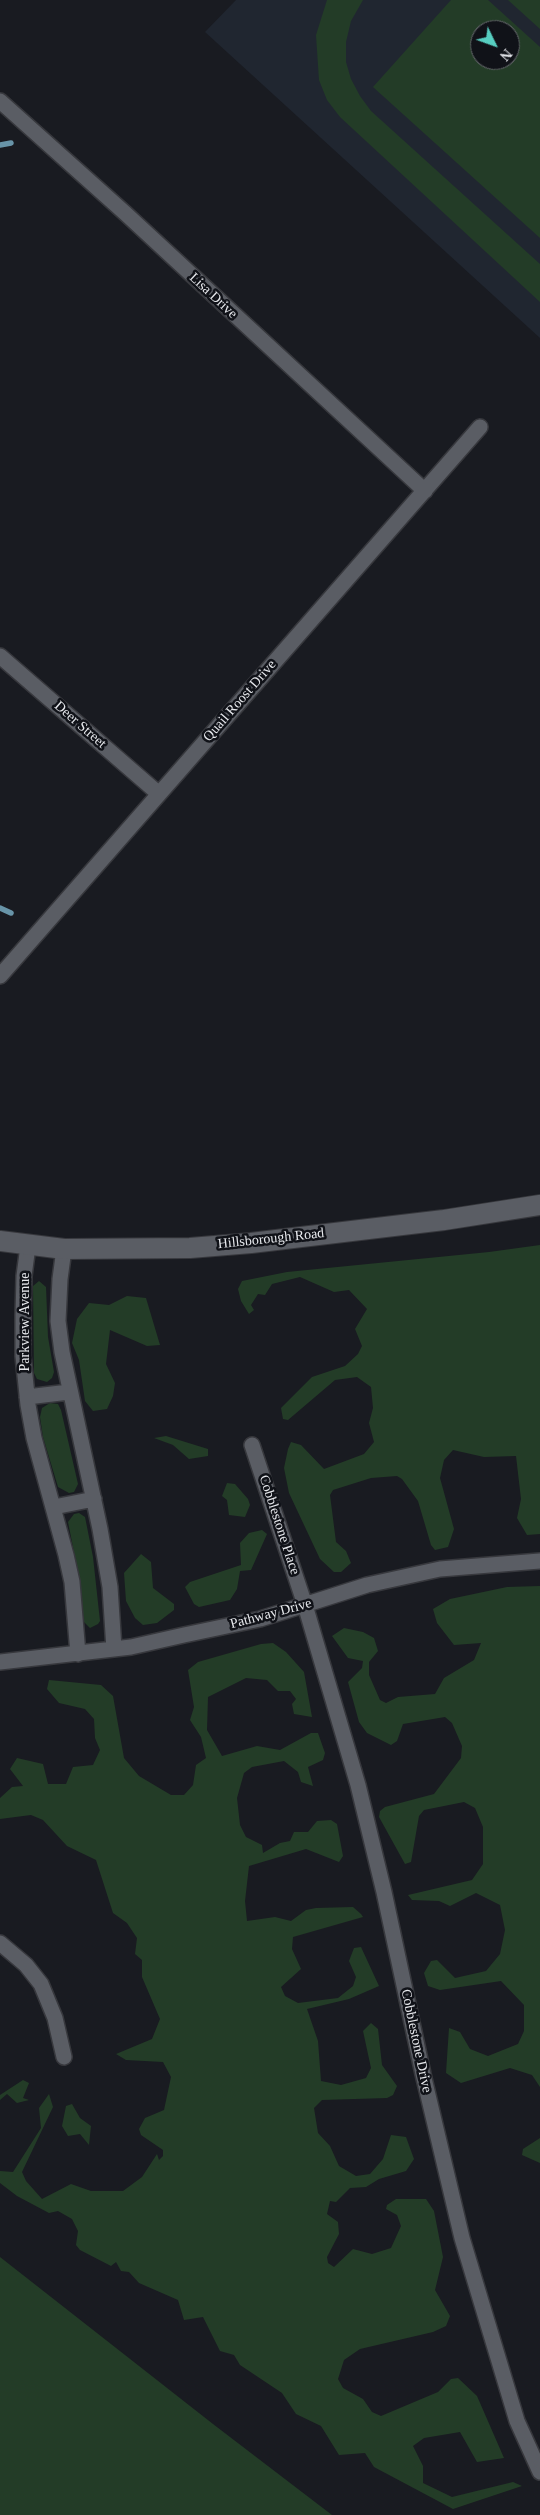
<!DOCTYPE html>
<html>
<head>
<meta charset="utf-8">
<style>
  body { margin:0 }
  #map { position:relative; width:540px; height:2515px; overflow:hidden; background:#191b21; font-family:"Times New Roman",serif }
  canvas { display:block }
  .north { position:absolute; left:470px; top:20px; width:50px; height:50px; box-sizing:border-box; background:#101218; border:1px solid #66686d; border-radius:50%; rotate:132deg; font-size:14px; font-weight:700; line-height:20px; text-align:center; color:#e7e9ed }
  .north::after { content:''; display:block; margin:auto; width:18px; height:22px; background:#57cec1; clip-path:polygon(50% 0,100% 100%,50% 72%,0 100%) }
</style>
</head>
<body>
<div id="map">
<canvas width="540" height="2515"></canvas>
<div class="north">N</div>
</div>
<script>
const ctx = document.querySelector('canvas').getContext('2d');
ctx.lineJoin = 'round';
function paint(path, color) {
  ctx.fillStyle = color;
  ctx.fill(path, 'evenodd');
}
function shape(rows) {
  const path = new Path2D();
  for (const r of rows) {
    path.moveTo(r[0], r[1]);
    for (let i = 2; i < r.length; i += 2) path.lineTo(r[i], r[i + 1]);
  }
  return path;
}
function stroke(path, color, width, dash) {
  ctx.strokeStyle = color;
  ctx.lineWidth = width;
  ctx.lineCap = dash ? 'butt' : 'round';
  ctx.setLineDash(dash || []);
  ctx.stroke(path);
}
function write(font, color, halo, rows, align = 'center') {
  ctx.font = font + ' "Times New Roman",serif';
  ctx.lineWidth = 5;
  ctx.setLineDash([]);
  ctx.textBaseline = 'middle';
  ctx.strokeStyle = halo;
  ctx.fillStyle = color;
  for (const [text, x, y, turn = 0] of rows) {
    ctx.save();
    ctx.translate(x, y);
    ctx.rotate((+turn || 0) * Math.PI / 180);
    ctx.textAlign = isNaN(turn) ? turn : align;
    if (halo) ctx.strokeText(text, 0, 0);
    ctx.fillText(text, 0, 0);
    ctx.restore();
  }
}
const built = shape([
  [236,0,540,0,540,338,205,32],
  [480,30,510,30,510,60,480,60]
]);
const green = shape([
  [327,0,363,0,351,21,346,42,346,62,351,79,360,96,371,111,540,264,540,302,340,117,327,100,319,80,316,35],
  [451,0,488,0,540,47,540,238,373,87],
  [480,30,510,30,510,60,480,60],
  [508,0,540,0,540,29],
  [540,1245,540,1534,527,1535,517,1518,521,1499,516,1456,484,1457,453,1450,444,1460,440,1478,454,1529,448,1547,435,1550,431,1545,418,1501,402,1479,397,1476,371,1478,333,1490,330,1495,336,1542,346,1551,351,1563,341,1572,334,1572,320,1559,289,1493,284,1468,288,1449,291,1442,301,1445,324,1469,364,1454,374,1442,369,1423,373,1408,371,1387,357,1377,335,1380,288,1420,283,1419,281,1408,312,1377,345,1366,358,1354,362,1346,355,1329,367,1309,349,1290,334,1292,300,1277,272,1284,265,1295,258,1294,251,1305,254,1310,249,1314,241,1301,238,1289,242,1281,287,1272,489,1252],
  [39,1281,46,1287,48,1337,54,1372,52,1378,47,1382,37,1379,34,1373,33,1286],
  [127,1296,146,1298,160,1345,147,1346,110,1330,106,1364,115,1383,113,1396,107,1409,93,1411,85,1401,79,1360,72,1343,77,1319,89,1303,109,1305],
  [50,1403,58,1404,61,1410,78,1484,74,1492,69,1493,58,1487,43,1437,40,1417,42,1408],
  [166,1436,208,1449,208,1456,189,1459,173,1445,154,1438],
  [227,1483,235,1484,248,1499,250,1505,245,1517,229,1515,227,1500,222,1496],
  [74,1514,79,1513,85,1517,93,1557,100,1621,98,1624,90,1628,84,1622,79,1577,68,1522],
  [262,1530,267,1534,251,1570,240,1571,237,1589,230,1600,199,1607,194,1604,185,1587,190,1582,241,1565,240,1543,249,1533],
  [141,1554,151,1562,153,1588,174,1604,174,1610,157,1623,143,1625,135,1618,126,1601,124,1573],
  [540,1586,540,2087,532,2075,510,2068,461,2083,446,2073,449,2028,460,2032,470,2049,488,2056,518,2044,524,2031,524,2005,501,1981,440,1990,428,1986,424,1973,431,1961,437,1960,455,1978,486,1971,500,1954,505,1930,500,1905,476,1893,450,1906,439,1901,412,1900,408,1895,472,1880,483,1864,483,1827,475,1808,464,1802,424,1810,419,1816,411,1862,405,1864,379,1817,380,1811,385,1807,434,1794,461,1758,462,1746,452,1723,445,1717,403,1724,397,1741,391,1745,367,1733,359,1722,348,1682,362,1668,363,1661,348,1658,332,1636,344,1628,363,1632,374,1638,378,1651,369,1662,369,1675,380,1700,386,1703,398,1697,435,1694,444,1678,474,1660,481,1643,454,1645,437,1623,433,1609,450,1599,507,1587],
  [273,1643,286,1652,304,1672,312,1717,294,1714,292,1704,296,1699,290,1691,278,1691,267,1680,246,1678,208,1697,207,1730,222,1756,257,1746,280,1750,311,1733,318,1733,325,1753,323,1760,308,1767,313,1786,301,1782,298,1772,284,1761,252,1767,244,1773,237,1798,240,1825,246,1837,262,1845,263,1853,280,1843,290,1841,294,1832,308,1832,317,1821,331,1820,337,1824,343,1856,339,1862,306,1849,249,1866,245,1901,247,1921,275,1917,291,1921,306,1910,316,1908,353,1907,361,1914,363,1917,293,1937,292,1949,301,1969,281,1987,285,1996,298,2003,338,1998,353,1986,356,1977,349,1961,354,1948,361,1947,379,1986,349,1999,307,2009,318,2041,321,2081,341,2085,366,2078,371,2068,363,2031,371,2023,378,2029,382,2065,397,2086,393,2095,387,2098,322,2100,314,2108,318,2133,330,2146,339,2166,356,2176,370,2174,383,2159,391,2135,406,2137,414,2159,406,2171,379,2179,366,2187,350,2188,336,2202,330,2201,327,2214,338,2222,339,2234,327,2257,328,2263,334,2267,353,2249,372,2254,391,2248,401,2226,397,2215,386,2209,387,2205,396,2199,426,2199,434,2211,443,2257,435,2290,450,2316,446,2326,433,2332,360,2349,344,2360,338,2379,343,2388,363,2399,372,2412,381,2416,438,2392,451,2379,458,2378,477,2396,504,2458,477,2462,460,2432,424,2438,413,2446,423,2466,423,2483,452,2497,513,2482,522,2486,453,2509,374,2467,365,2453,339,2455,321,2426,296,2414,282,2393,240,2365,234,2355,220,2351,203,2317,184,2320,178,2300,139,2283,129,2272,121,2271,116,2262,111,2266,80,2250,76,2245,78,2231,72,2219,58,2211,49,2213,17,2196,0,2183,0,2171,13,2172,41,2128,39,2108,49,2094,53,2107,22,2172,26,2181,42,2199,71,2184,91,2191,123,2191,142,2177,157,2154,159,2160,163,2156,163,2150,141,2135,139,2129,145,2118,164,2110,171,2077,163,2062,126,2060,116,2054,152,2039,160,2019,142,1977,142,1960,135,1954,137,1938,127,1923,113,1913,96,1860,67,1846,43,1820,31,1815,0,1819,0,1798,12,1787,23,1786,10,1769,17,1758,43,1764,48,1784,66,1784,73,1767,93,1765,100,1750,95,1738,94,1719,85,1709,59,1703,47,1689,49,1680,101,1685,113,1696,124,1758,139,1776,171,1795,184,1795,193,1785,196,1765,206,1758,201,1737,190,1720,194,1707,188,1670,198,1662,261,1644],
  [23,2080,29,2083,23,2098,29,2100,17,2103,7,2094,0,2100,0,2095],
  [72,2104,80,2118,91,2126,89,2145,80,2134,68,2136,62,2126,66,2106],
  [540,2138,540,2163,522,2155,523,2149],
  [0,2257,213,2424,332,2515,0,2515]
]);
const stream = shape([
  [0,145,11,143],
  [0,908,11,913]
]);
const minor = shape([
  [0,101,125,213,425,491],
  [0,656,159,794],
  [0,976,480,427],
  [28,1246,24,1276,23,1315,23,1356,28,1405,34,1438,66,1555,72,1582,78,1654],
  [64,1249,60,1279,58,1321,62,1352,100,1529,110,1587,114,1649],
  [27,1397,69,1392],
  [252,1445,305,1605,358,1785,384,1892,423,2074,462,2238,517,2421,540,2472],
  [54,1507,94,1499],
  [0,1662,131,1647,184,1635,260,1619,367,1585,440,1569,540,1561],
  [0,1943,26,1965,41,1984,55,2018,64,2057]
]);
const secondary = shape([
  [0,1241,64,1249,190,1248,251,1243,444,1220,540,1205]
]);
const streetNames = [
  ["Lisa Drive",213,296,43],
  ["Quail Roost Drive",240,701,-49],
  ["Deer Street",80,725,41],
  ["Hillsborough Road",271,1239,-6],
  ["Parkview Avenue",25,1322,-90],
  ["Cobblestone Place",279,1525,72],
  ["Pathway Drive",271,1614,-15],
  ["Cobblestone Drive",416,2041,78]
];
paint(built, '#202630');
paint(green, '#233c27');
stroke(stream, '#6894a8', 5.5);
stroke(minor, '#37383d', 18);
stroke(secondary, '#37383d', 22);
stroke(minor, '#5a5d64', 15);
stroke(secondary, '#5a5d64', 20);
write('14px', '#e7e9ed', '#101218', streetNames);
</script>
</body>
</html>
